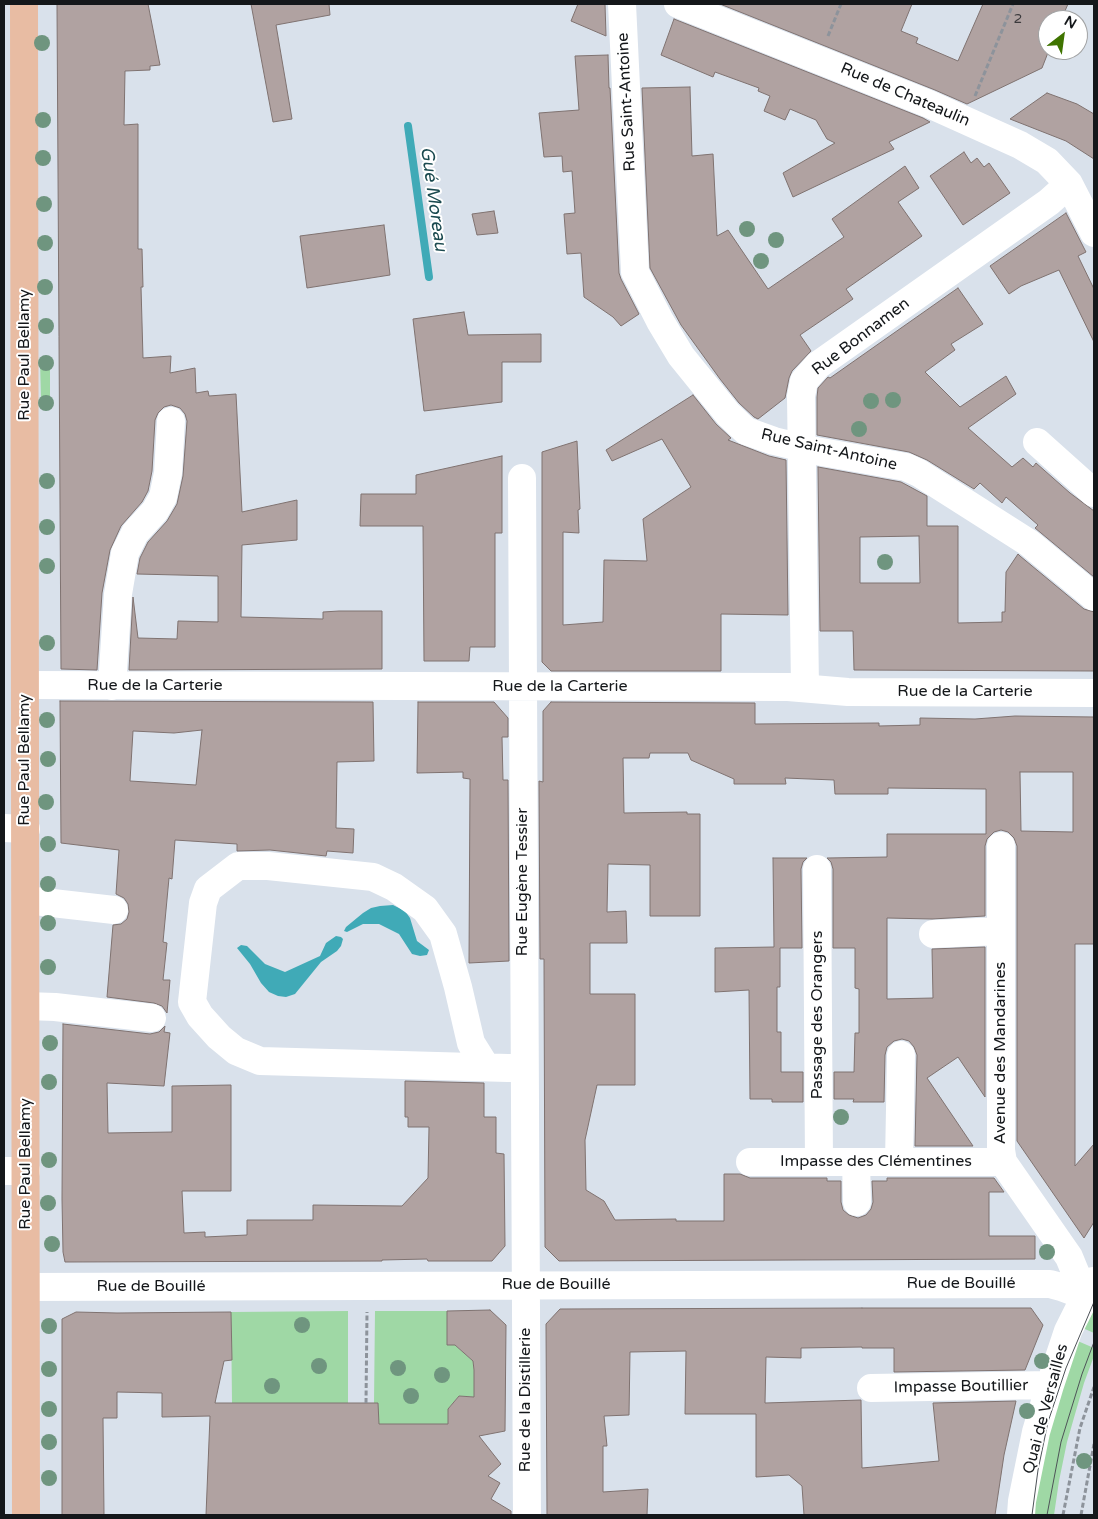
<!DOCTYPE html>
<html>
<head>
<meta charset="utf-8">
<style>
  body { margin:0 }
  #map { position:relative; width:1098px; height:1519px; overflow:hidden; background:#d9e1eb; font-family:"Varela Round",sans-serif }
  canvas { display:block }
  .frame { position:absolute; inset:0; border:5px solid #14171a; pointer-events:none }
  .north { position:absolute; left:1038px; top:10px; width:50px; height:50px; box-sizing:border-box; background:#fff; border:1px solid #a1a2a3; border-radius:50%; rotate:30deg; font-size:14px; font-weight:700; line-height:20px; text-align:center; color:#14171a }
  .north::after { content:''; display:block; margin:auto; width:18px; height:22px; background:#3f7400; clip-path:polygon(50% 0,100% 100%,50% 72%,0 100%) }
</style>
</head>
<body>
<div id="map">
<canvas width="1098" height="1519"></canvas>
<div class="frame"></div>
<div class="north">N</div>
</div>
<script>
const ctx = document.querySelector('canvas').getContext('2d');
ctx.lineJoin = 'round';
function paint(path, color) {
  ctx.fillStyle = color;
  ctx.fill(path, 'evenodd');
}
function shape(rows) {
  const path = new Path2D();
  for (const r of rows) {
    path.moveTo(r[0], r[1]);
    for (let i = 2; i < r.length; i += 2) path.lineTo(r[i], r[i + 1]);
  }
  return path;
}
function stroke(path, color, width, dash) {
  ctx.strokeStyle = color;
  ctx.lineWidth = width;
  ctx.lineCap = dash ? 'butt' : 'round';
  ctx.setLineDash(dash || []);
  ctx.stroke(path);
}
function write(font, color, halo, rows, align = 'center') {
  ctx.font = font + ' "Varela Round",sans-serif';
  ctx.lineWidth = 4;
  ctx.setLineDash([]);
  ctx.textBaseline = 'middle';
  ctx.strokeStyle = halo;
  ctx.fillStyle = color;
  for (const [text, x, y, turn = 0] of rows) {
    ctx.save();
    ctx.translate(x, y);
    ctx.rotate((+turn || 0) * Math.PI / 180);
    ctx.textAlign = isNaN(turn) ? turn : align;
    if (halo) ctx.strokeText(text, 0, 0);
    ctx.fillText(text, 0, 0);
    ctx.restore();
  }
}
const green = shape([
  [40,360,50,360,50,398,41,399],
  [1094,1293,1094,1333,1078,1326],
  [348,1311,348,1403,232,1403,231,1312],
  [375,1311,447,1311,447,1344,455,1345,473,1361,474,1370,474,1397,459,1396,448,1409,448,1432,438,1424,374,1424,378,1410,378,1403,374,1403],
  [1073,1339,1094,1348,1094,1356,1084,1383,1067,1442,1059,1481,1054,1515,1027,1515]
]);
const water = shape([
  [393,905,405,911,410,918,417,941,429,950,427,955,420,956,412,954,399,934,379,924,363,924,347,932,344,931,346,927,363,913,371,908,380,906],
  [336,936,341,937,343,939,341,946,337,951,321,962,295,994,286,997,278,996,269,992,261,983,250,964,237,948,241,945,247,946,265,964,285,972,320,956,326,943]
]);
const stream = shape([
  [408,126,429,277]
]);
const building = shape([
  [57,4,148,4,160,65,150,66,150,70,125,71,124,125,138,124,138,249,142,249,143,287,141,287,143,358,171,356,170,373,195,368,196,393,208,391,209,396,236,394,242,512,297,500,297,540,242,545,241,617,323,619,323,612,339,611,382,611,382,669,129,670,133,597,138,638,177,639,178,621,218,622,218,576,137,574,140,558,148,542,167,521,177,504,183,476,187,421,185,414,180,408,171,405,164,407,158,413,155,420,152,471,148,491,142,502,121,526,110,550,102,593,97,670,61,669,57,4],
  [251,4,329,4,330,15,276,25,292,119,273,122,251,4],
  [578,4,605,4,606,36,571,21,578,4],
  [720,4,912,4,901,31,918,38,916,43,958,61,983,4,1068,4,1061,20,1048,20,1048,50,1049,50,1042,68,967,104,935,90,720,4],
  [674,19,923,118,930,122,889,142,894,149,793,197,783,173,835,143,827,139,816,120,790,109,785,120,764,111,770,96,758,91,759,88,715,72,713,77,661,55,674,19],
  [608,55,609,88,610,88,619,273,621,279,639,314,621,326,613,317,584,297,581,253,567,254,564,214,575,213,572,171,563,172,562,156,544,157,539,113,579,110,575,56,608,55],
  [690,87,692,156,713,154,717,236,728,230,768,289,844,237,832,219,905,166,919,188,898,202,922,236,846,289,853,299,800,335,811,351,792,371,789,378,785,398,758,419,754,417,739,403,720,379,681,325,650,268,642,88,690,87],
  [1047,93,1077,104,1094,114,1094,159,1066,141,1010,119,1047,93],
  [964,152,971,163,977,158,984,167,989,163,1010,193,963,225,930,176,964,152],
  [494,211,498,233,477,235,472,214,494,211],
  [1066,213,1086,252,1078,256,1094,289,1094,342,1059,270,1021,286,1009,294,990,266,1066,213],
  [384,225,390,275,307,288,300,236,384,225],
  [958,288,983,324,951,344,955,350,925,372,960,407,1006,376,1016,394,968,428,1012,467,1023,458,1033,467,1036,463,1070,493,1094,511,1094,577,1035,528,1038,525,1006,497,1002,503,980,483,974,489,927,460,909,452,817,435,817,397,818,388,828,377,830,378,958,288],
  [464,312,468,335,541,334,541,362,502,362,502,402,424,411,413,319,464,312],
  [693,395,716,424,731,438,728,440,769,456,786,460,788,615,721,614,721,671,551,671,542,662,542,452,577,441,580,509,578,510,579,533,563,532,563,625,603,622,604,560,647,561,643,519,691,487,662,439,612,461,606,450,693,395],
  [502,456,502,533,495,533,495,647,470,647,469,661,424,661,423,526,360,526,361,494,416,494,416,475,502,456],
  [818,467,901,482,927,496,927,526,958,526,958,623,1002,622,1002,612,1005,612,1006,572,1018,554,1020,556,1084,609,1094,612,1094,671,854,670,853,631,820,631,818,467],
  [919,536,920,583,860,583,860,537,919,536],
  [60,701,373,702,374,761,337,762,336,828,354,829,353,853,327,851,326,856,270,850,237,851,237,844,175,840,172,879,169,878,163,942,167,943,163,980,170,980,167,1013,162,1006,154,1003,107,997,113,925,121,924,127,919,129,912,128,904,124,898,116,894,119,850,61,843,60,701],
  [202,730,196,785,130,781,133,731,174,733,202,730],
  [418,702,494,702,508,718,508,737,502,737,503,780,508,780,509,961,469,963,470,779,463,778,463,772,417,773,418,702],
  [551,702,755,703,755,724,879,723,879,726,920,725,920,718,975,719,1015,716,1094,717,1094,944,1075,944,1075,1166,1094,1144,1094,1222,1084,1238,1017,1141,1017,846,1014,838,1008,832,1001,830,994,832,987,839,985,846,985,916,932,919,887,918,887,999,933,998,932,949,985,947,985,1097,958,1057,927,1078,973,1146,915,1146,917,1055,914,1047,909,1041,902,1039,894,1041,887,1047,885,1055,884,1102,853,1102,854,1099,834,1099,834,1072,854,1072,855,1033,859,1033,859,989,855,988,855,948,833,948,833,869,831,862,827,858,887,857,887,834,986,834,986,789,888,788,888,794,835,794,834,780,785,778,786,784,734,784,734,779,691,760,688,753,650,753,649,758,623,758,624,813,687,812,687,814,700,814,700,916,650,916,650,865,608,864,607,912,626,911,627,943,590,943,590,994,635,994,635,1085,597,1085,585,1140,586,1190,604,1201,615,1220,676,1219,676,1221,724,1221,724,1174,740,1174,750,1178,827,1178,827,1181,841,1181,841,1202,843,1210,849,1215,858,1218,866,1215,871,1209,873,1202,872,1181,887,1181,887,1178,994,1178,1004,1192,989,1192,989,1236,1035,1236,1035,1259,559,1261,545,1247,544,959,540,959,539,781,543,782,543,711,551,702],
  [1020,772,1073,772,1073,832,1021,831,1020,772],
  [773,858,807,858,803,862,801,869,802,948,780,948,780,987,777,987,777,1032,781,1032,781,1072,803,1072,803,1102,772,1102,772,1099,750,1099,749,990,715,992,715,948,774,947,773,858],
  [63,1024,150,1034,159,1032,165,1026,164,1032,170,1033,164,1086,107,1083,108,1133,172,1132,172,1086,231,1085,231,1191,182,1191,184,1233,205,1232,205,1237,247,1235,247,1220,313,1220,313,1205,402,1206,428,1178,429,1127,408,1127,408,1117,405,1117,405,1081,484,1083,484,1117,496,1117,496,1153,504,1154,505,1246,492,1261,428,1261,427,1259,382,1260,382,1261,65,1262,63,1252,62,1199,63,1024],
  [862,1308,1031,1308,1043,1325,1025,1370,894,1372,894,1348,862,1348,862,1347,801,1348,801,1358,766,1357,765,1403,861,1400,862,1468,939,1461,933,1403,1016,1401,1004,1455,995,1515,804,1515,802,1486,789,1475,756,1477,756,1414,685,1414,686,1351,630,1352,629,1415,604,1416,607,1446,603,1446,603,1492,648,1489,647,1515,547,1515,546,1324,560,1309,862,1308],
  [490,1310,506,1325,505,1431,479,1436,501,1464,488,1476,500,1483,491,1499,511,1511,511,1515,206,1515,210,1416,162,1417,162,1393,117,1392,117,1418,103,1418,104,1515,62,1515,62,1319,76,1312,117,1313,231,1312,232,1360,224,1361,215,1403,378,1403,379,1424,448,1424,448,1409,459,1396,474,1397,474,1370,473,1361,455,1345,447,1345,447,1311,490,1310]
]);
const path = shape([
  [828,36,841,4],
  [975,96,1013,4],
  [366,1403,367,1312],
  [1063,1515,1080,1428,1094,1387],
  [1081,1515,1094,1444]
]);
const minor = shape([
  [622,4,635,272,660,321,681,356,728,414,746,431,774,441,816,451,906,467,919,473,1029,543,1094,597],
  [678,4,929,104,1020,145,1047,161,1069,184,1094,233],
  [1037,442,1094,493],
  [522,478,527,1515],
  [25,685,788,687,848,692,1094,693],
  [112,686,118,594,125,553,135,533,155,511,163,497,168,473,171,421],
  [805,688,801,396,804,381,818,365,1049,202,1069,184],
  [4,828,26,829],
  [1001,846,1001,1150,1003,1162,1069,1257,1085,1296],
  [817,869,819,1162],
  [26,900,114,910],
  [933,934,1000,931],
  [26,1006,55,1007,152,1018],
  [486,1067,471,1043,458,987,443,934,425,909,394,887,373,877,268,866,238,866,208,889,203,903,192,1002,200,1016,219,1037,236,1051,260,1061,508,1068,524,1068],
  [750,1162,1003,1162],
  [856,1162,857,1202],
  [899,1162,901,1055],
  [4,1171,26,1171],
  [26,1287,1033,1284,1050,1284,1061,1287,1085,1296],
  [871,1388,1050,1385],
  [1021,1515,1022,1501,1036,1432,1050,1385,1068,1331,1093,1281]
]);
const major = shape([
  [24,4,26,1515]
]);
const tram = shape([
  [1032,1515,1038,1470,1048,1422,1066,1368,1094,1302],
  [1047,1515,1061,1442,1082,1374,1094,1342]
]);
const trees = [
  [42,43],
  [43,120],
  [43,158],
  [44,204],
  [747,229],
  [776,240],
  [45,243],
  [761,261],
  [45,287],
  [46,326],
  [46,363],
  [893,400],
  [871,401],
  [46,403],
  [859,429],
  [47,481],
  [47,527],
  [885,562],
  [47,566],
  [47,643],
  [47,720],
  [48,759],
  [46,802],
  [48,844],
  [48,884],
  [48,923],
  [48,967],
  [50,1043],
  [49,1082],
  [841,1117],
  [49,1160],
  [48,1203],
  [52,1244],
  [1047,1252],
  [302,1325],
  [49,1326],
  [1042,1361],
  [319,1366],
  [398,1368],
  [49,1369],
  [442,1375],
  [272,1386],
  [411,1396],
  [49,1409],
  [1027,1411],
  [49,1442],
  [1084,1461],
  [49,1478]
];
const numberNames = [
  ["2",1018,19]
];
const streetNames = [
  ["Rue de Chateaulin",905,95,23],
  ["Rue Saint-Antoine",627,102,-93],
  ["Rue Bonnamen",861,337,-37],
  ["Rue Paul Bellamy",25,355,-90],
  ["Rue Saint-Antoine",829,450,13],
  ["Rue de la Carterie",155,686],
  ["Rue de la Carterie",560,687],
  ["Rue de la Carterie",965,692],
  ["Rue Paul Bellamy",25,760,-90],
  ["Rue Eugène Tessier",523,882,-90],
  ["Passage des Orangers",818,1015,-90],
  ["Avenue des Mandarines",1001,1053,-90],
  ["Impasse des Clémentines",876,1162],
  ["Rue Paul Bellamy",26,1164,-90],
  ["Rue de Bouillé",961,1284],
  ["Rue de Bouillé",556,1285],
  ["Rue de Bouillé",151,1287],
  ["Impasse Boutillier",961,1387,-1],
  ["Rue de la Distillerie",526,1400,-90],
  ["Quai de Versailles",1046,1409,-75]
];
const waterNames = [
  ["Gué Moreau",433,199,82]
];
paint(green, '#9fd8a5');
paint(water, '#40aab7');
stroke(stream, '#40aab7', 8);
paint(building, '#b0a2a1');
stroke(building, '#7f7270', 1);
stroke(path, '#8d939b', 3, [5, 2.5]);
stroke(minor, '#fff', 28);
stroke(major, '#e8bca3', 28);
stroke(tram, '#4e5358', 1);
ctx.fillStyle = '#6f957f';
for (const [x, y] of trees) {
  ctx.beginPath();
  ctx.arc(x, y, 8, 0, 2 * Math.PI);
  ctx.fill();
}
write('14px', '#3b3a3c', null, numberNames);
write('16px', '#14171a', '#fff', streetNames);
write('italic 18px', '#1a494f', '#fff', waterNames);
</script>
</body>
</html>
